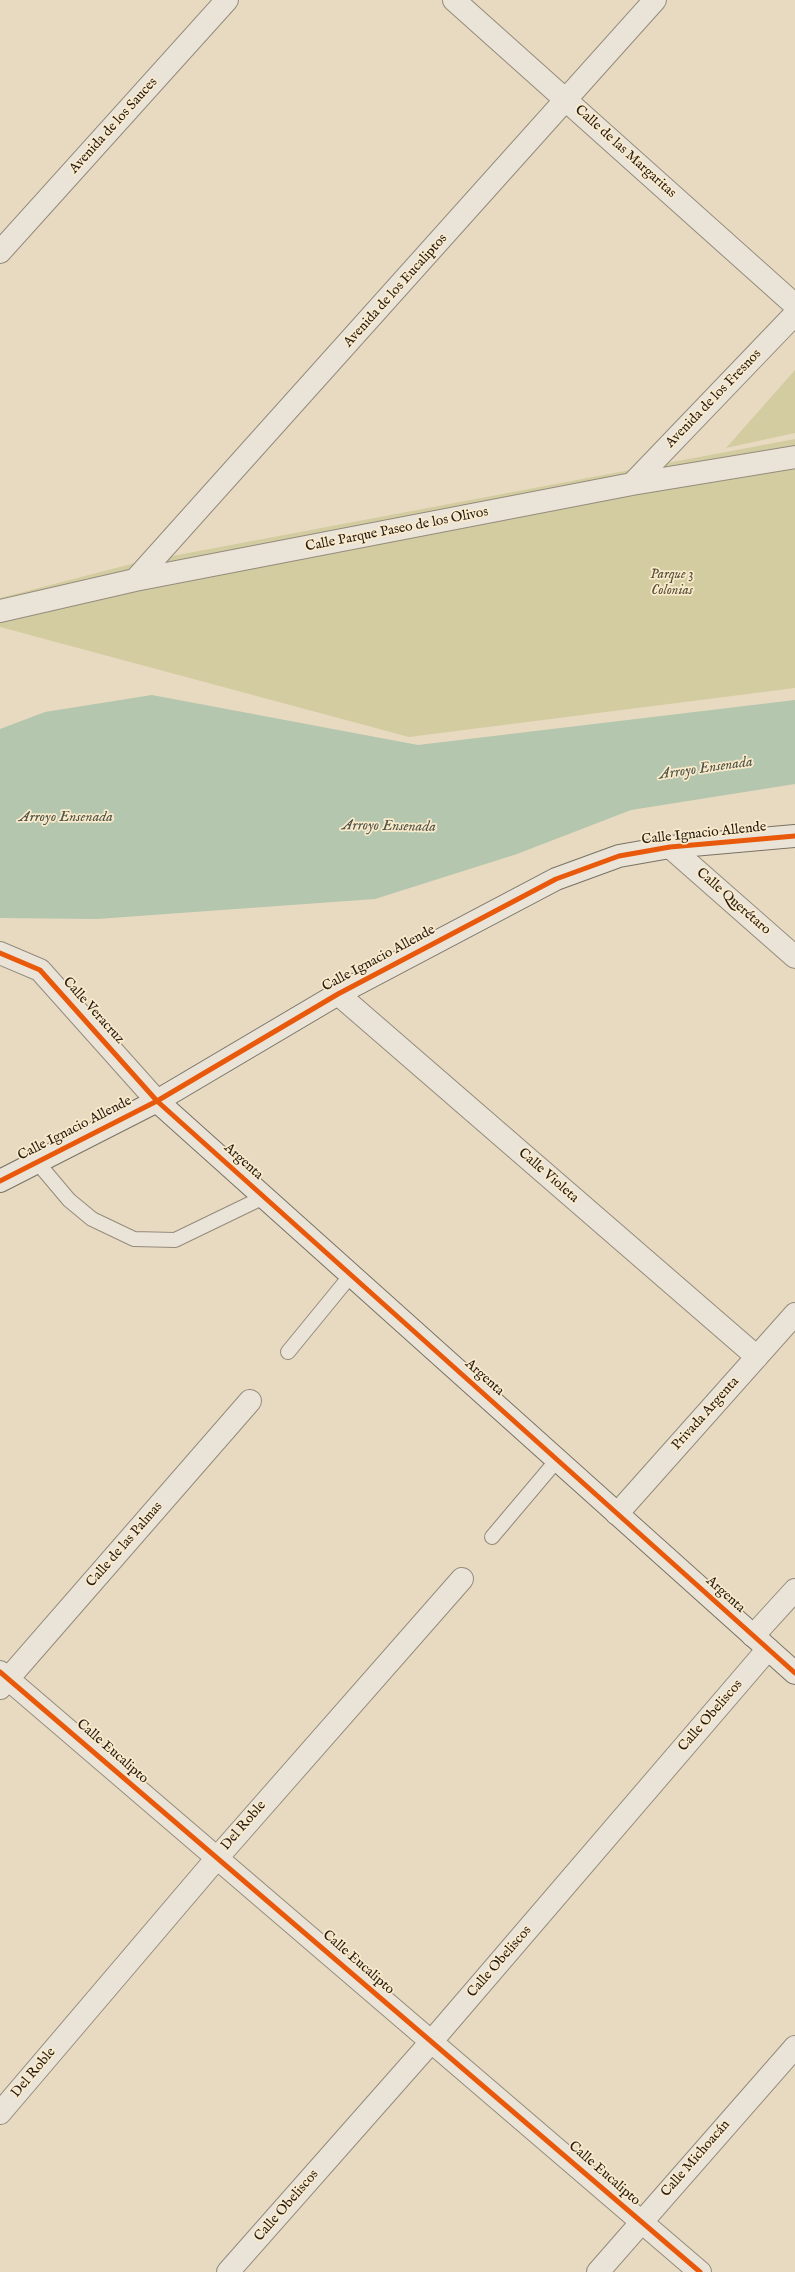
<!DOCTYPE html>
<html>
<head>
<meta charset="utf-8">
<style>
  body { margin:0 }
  canvas { display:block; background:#e7dac0 }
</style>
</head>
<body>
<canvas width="795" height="2272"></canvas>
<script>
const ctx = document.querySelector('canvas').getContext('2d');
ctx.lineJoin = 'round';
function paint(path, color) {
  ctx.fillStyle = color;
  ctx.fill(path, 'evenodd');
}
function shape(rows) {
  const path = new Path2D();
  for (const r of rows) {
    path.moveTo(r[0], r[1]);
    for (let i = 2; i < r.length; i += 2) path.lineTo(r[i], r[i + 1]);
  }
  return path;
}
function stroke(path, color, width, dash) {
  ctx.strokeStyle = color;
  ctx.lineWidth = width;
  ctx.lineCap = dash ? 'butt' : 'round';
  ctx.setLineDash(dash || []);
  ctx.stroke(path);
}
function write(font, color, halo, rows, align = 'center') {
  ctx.font = font + ' "IM FELL English",serif';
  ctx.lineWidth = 3.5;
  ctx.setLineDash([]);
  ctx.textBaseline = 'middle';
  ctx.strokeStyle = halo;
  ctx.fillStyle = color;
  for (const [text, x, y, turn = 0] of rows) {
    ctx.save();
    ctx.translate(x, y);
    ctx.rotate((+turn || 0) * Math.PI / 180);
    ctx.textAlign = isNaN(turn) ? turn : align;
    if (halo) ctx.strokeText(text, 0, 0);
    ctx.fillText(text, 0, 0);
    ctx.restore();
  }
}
const green = shape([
  [795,370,795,433,726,448],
  [795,439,795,688,409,737,0,627,0,598,135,563]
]);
const water = shape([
  [152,695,418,745,795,700,795,784,631,810,517,854,375,899,97,919,0,918,0,729,45,712]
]);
const lane = shape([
  [37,1162,69,1200,92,1219,134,1239,175,1240,264,1197],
  [288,1352,351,1275],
  [492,1537,557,1460]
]);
const street = shape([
  [454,0,795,305],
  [0,252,227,0],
  [632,484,795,314],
  [135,580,655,0],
  [0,611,135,580,632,484,795,457],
  [670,847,795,957],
  [0,953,40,970,157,1101],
  [338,994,757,1357],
  [617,1514,795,1314],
  [753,1636,795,1590],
  [0,1672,700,2272],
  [0,1688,250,1401],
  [0,2113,217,1858,462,1579],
  [228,2272,431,2042,768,1649],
  [598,2272,795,2047]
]);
const secondary = shape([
  [157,1101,795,1673],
  [0,1181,157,1101,338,994,556,879,619,856,670,847,795,836]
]);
const cycleway = shape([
  [0,953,40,970,157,1101,795,1673],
  [0,1181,157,1101,338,994,556,879,619,856,670,847,795,836],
  [0,1672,700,2272]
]);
const streetNames = [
  ["Avenida de los Sauces",114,126,-48],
  ["Calle de las Margaritas",625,152,42],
  ["Avenida de los Eucaliptos",396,291,-48],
  ["Avenida de los Fresnos",714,399,-46],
  ["Calle Parque Paseo de los Olivos",397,530,-11],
  ["Calle Ignacio Allende",704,834,-6],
  ["Calle Querétaro",733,902,41],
  ["Calle Ignacio Allende",379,959,-28],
  ["Calle Veracruz",93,1011,48],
  ["Calle Ignacio Allende",75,1129,-27],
  ["Argenta",243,1162,42],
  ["Calle Violeta",548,1176,41],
  ["Argenta",484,1378,42],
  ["Privada Argenta",706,1414,-48],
  ["Calle de las Palmas",125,1545,-49],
  ["Argenta",725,1595,42],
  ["Calle Obeliscos",711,1716,-49],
  ["Calle Eucalipto",112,1752,41],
  ["Del Roble",244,1826,-49],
  ["Calle Obeliscos",500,1962,-49],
  ["Calle Eucalipto",358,1963,41],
  ["Del Roble",34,2073,-50],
  ["Calle Michoacán",696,2159,-49],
  ["Calle Eucalipto",604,2174,41],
  ["Calle Obeliscos",287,2206,-49]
];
const parkNames = [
  ["Parque 3",672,575],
  ["Colonias",672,591]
];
const waterNames = [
  ["Arroyo Ensenada",706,769,-8],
  ["Arroyo Ensenada",66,818],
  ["Arroyo Ensenada",389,827,1]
];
paint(green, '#d3cca1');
paint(water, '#b4c6ae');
stroke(lane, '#948b7c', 16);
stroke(street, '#948b7c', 24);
stroke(secondary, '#797264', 24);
stroke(lane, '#eae3d7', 14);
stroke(street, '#eae3d7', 22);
stroke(secondary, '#eae3d7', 22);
stroke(cycleway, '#e8590c', 5);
write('14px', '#251b13', '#faeacc', streetNames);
write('italic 14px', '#544d36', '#faeacc', parkNames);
write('italic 15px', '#4f5447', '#faeacc', waterNames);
</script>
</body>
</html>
